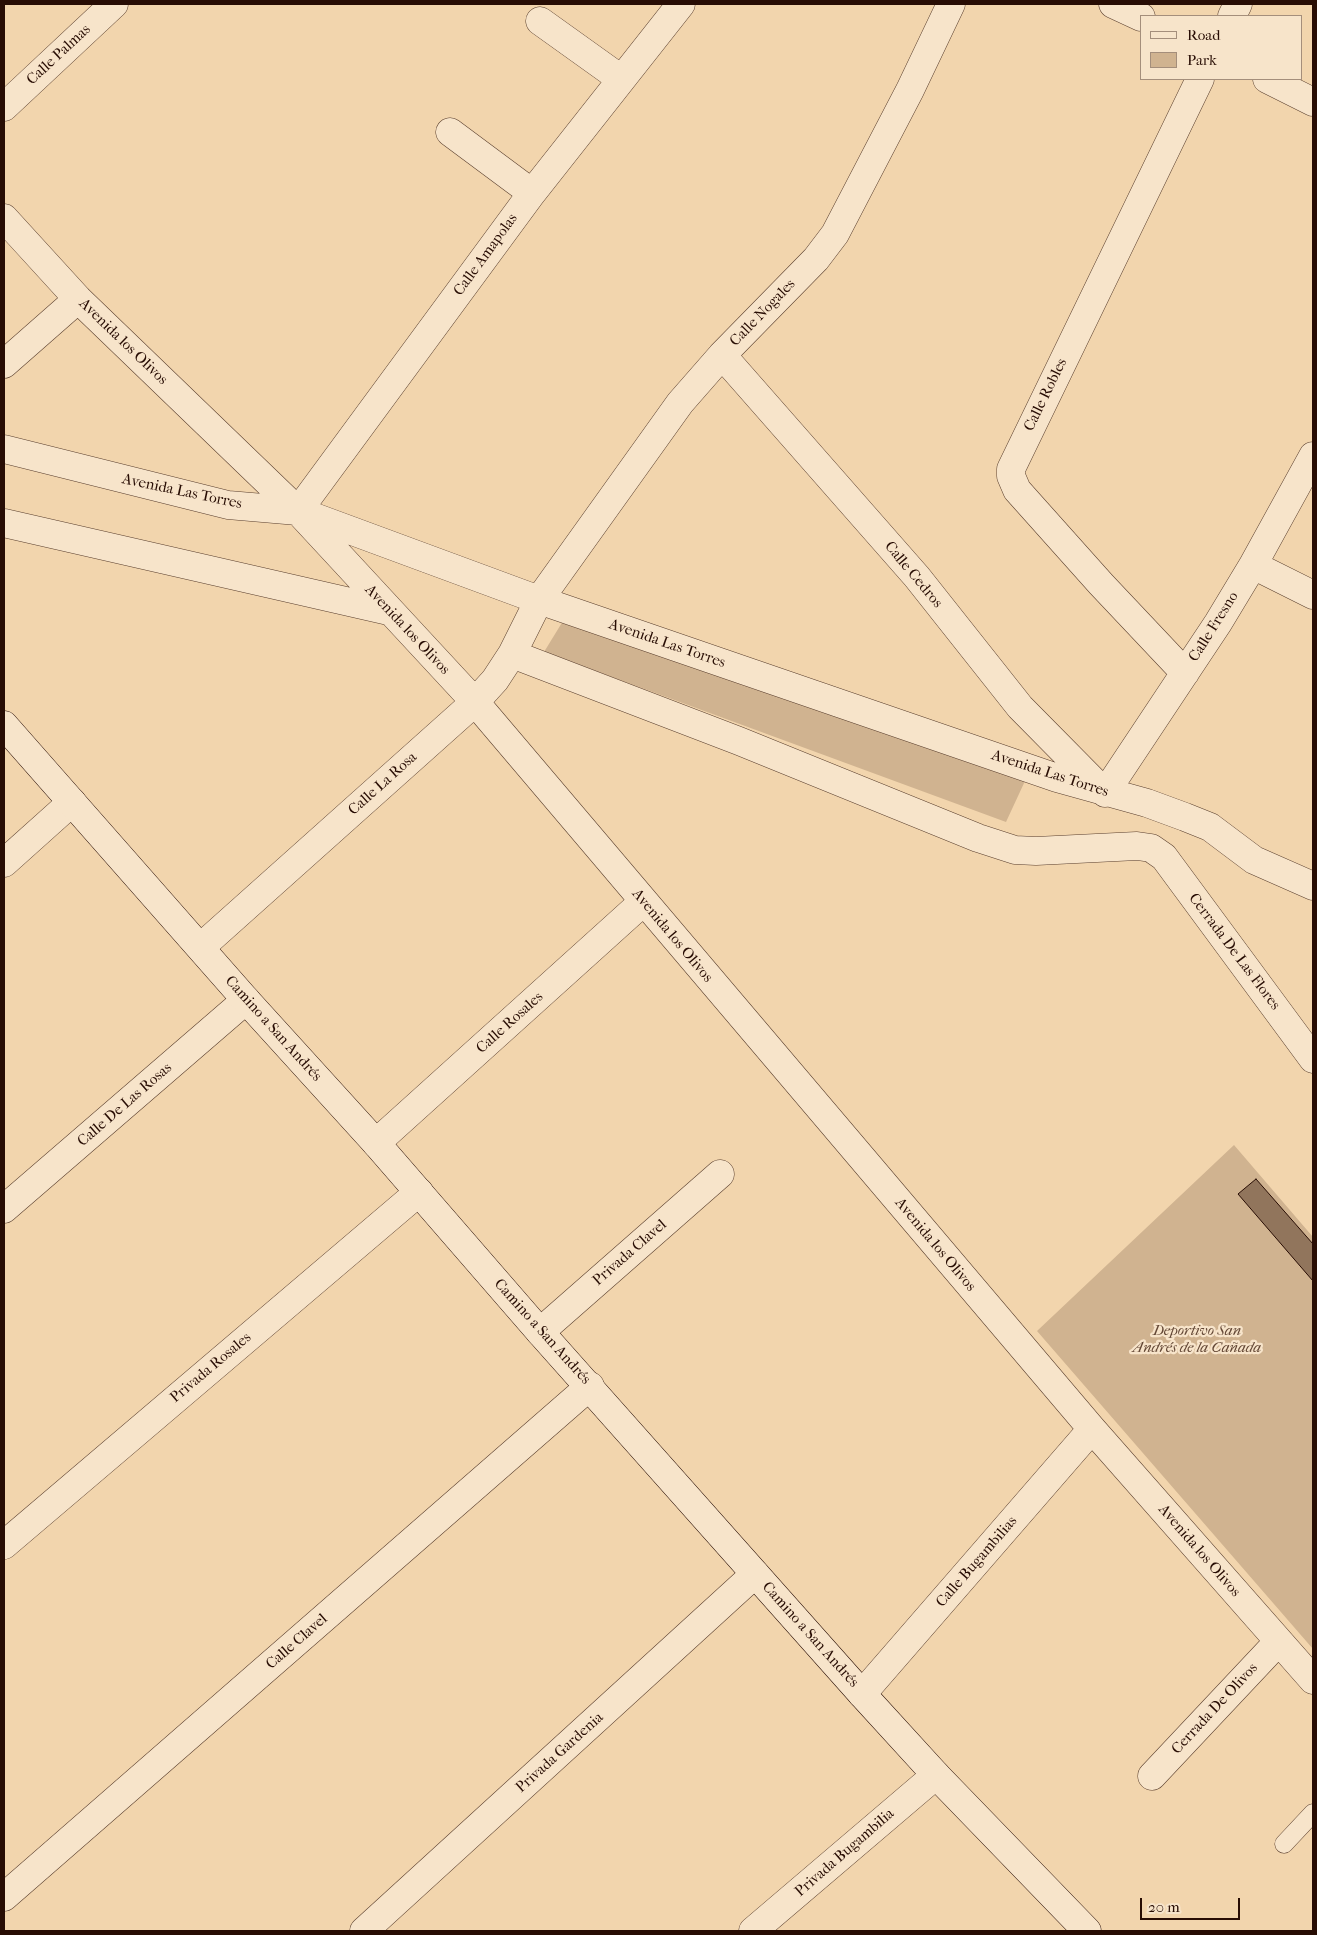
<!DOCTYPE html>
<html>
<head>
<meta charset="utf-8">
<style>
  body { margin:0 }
  #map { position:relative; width:1317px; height:1935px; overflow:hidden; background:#f2d5ad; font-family:"IM FELL French Canon",serif }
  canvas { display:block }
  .frame { position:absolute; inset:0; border:5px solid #280d04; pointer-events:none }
  .legend { position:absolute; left:1140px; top:15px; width:162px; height:65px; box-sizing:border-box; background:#f7e4ca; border:1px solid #a48e7b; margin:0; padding:6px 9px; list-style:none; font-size:15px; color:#280d04 }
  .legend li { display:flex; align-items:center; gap:10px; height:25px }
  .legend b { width:25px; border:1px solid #a48e7b }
  .scale { position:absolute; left:1140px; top:1898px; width:100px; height:22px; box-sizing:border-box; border:2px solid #280d04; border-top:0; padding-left:6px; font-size:15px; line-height:18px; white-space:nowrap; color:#280d04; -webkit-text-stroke:4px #f7e4ca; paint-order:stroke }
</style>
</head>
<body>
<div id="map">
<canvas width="1317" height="1935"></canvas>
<div class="frame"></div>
<ul class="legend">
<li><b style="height:6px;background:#f7e4ca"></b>Road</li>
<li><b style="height:14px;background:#d0b390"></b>Park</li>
</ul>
<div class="scale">20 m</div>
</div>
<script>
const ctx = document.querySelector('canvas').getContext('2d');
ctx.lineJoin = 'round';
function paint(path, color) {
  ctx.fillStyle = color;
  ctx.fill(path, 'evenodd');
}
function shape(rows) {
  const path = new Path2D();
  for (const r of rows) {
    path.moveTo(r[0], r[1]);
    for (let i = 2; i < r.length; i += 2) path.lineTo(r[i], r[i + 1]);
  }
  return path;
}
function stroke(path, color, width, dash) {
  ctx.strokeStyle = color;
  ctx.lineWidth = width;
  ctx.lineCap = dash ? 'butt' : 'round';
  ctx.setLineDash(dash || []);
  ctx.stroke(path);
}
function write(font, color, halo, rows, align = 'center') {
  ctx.font = font + ' "IM FELL French Canon",serif';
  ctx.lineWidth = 4.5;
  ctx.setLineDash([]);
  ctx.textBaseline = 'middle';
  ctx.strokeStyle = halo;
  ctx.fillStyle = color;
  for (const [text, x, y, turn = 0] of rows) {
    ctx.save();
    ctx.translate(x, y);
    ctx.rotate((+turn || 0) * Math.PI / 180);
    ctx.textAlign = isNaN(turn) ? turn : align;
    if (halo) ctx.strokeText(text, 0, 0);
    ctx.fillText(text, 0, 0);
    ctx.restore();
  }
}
const green = shape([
  [563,621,1025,781,1006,822,544,652],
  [1234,1145,1313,1237,1313,1649,1037,1331]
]);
const building = shape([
  [1256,1179,1313,1244,1313,1281,1238,1194,1256,1179]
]);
const lane = shape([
  [1284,1844,1313,1813]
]);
const street = shape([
  [1113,4,1141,17],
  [1232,16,1238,4],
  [540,21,621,79],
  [1267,79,1313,102],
  [4,107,114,4],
  [450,132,532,193],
  [4,218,78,299,298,511,475,702,1092,1429,1313,1680],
  [722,355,917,577,1020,707,1105,793,1218,623,1253,565,1313,456],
  [4,364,78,299],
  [4,449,228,505,298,511,539,600,1057,778,1147,803,1185,817,1210,827,1254,860,1313,886],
  [298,511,532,193,681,4],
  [4,523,389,611],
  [1253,565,1313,595],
  [512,654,739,741,978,838,1015,850,1036,851,1137,846,1151,848,1164,857,1313,1059],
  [1185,673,1101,584,1017,490,1011,476,1011,469,1200,79],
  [4,863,72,802],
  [201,947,475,702,495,680,512,654,539,600,680,403,722,355,816,259,835,234,910,90,951,4],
  [376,1143,643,902],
  [4,1209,246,1000],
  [540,1332,720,1174],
  [4,1545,419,1192],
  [862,1694,1092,1429],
  [1152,1776,1278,1642],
  [4,1897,590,1386],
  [364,1931,755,1574],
  [753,1931,936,1775]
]);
const secondary = shape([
  [4,725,246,1000,376,1143,540,1332,862,1694,936,1775,1087,1931]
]);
const streetNames = [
  ["Calle Palmas",59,55,-43],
  ["Calle Amapolas",486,255,-54],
  ["Calle Nogales",763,313,-46],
  ["Avenida los Olivos",123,342,44],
  ["Calle Robles",1046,395,-64],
  ["Avenida Las Torres",182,492,12],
  ["Calle Cedros",913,575,50],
  ["Calle Fresno",1214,627,-58],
  ["Avenida los Olivos",407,630,47],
  ["Avenida Las Torres",667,644,19],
  ["Avenida Las Torres",1050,774,18],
  ["Calle La Rosa",383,784,-42],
  ["Avenida los Olivos",672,936,50],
  ["Cerrada De Las Flores",1234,952,53],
  ["Calle Rosales",510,1023,-42],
  ["Camino a San Andrés",273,1029,48],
  ["Calle De Las Rosas",125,1105,-41],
  ["Avenida los Olivos",935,1245,50],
  ["Privada Clavel",630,1253,-41],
  ["Camino a San Andrés",542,1332,48],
  ["Privada Rosales",211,1368,-40],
  ["Avenida los Olivos",1199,1551,49],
  ["Calle Bugambilias",977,1562,-49],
  ["Camino a San Andrés",810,1635,48],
  ["Calle Clavel",297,1642,-41],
  ["Cerrada De Olivos",1215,1709,-47],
  ["Privada Gardenia",560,1753,-42],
  ["Privada Bugambilia",845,1853,-41]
];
const parkNames = [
  ["Deportivo San",1197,1331],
  ["Andrés de la Cañada",1197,1348]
];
paint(green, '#d0b390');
paint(building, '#91755c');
stroke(building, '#280d04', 1);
stroke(lane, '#5a3f2e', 19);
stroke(street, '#5a3f2e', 29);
stroke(secondary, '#280d04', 29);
stroke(lane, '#f7e4ca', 18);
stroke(street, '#f7e4ca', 28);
stroke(secondary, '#f7e4ca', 28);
write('15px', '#280d04', '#f7e4ca', streetNames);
write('italic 15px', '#634735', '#f7e4ca', parkNames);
</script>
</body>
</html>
